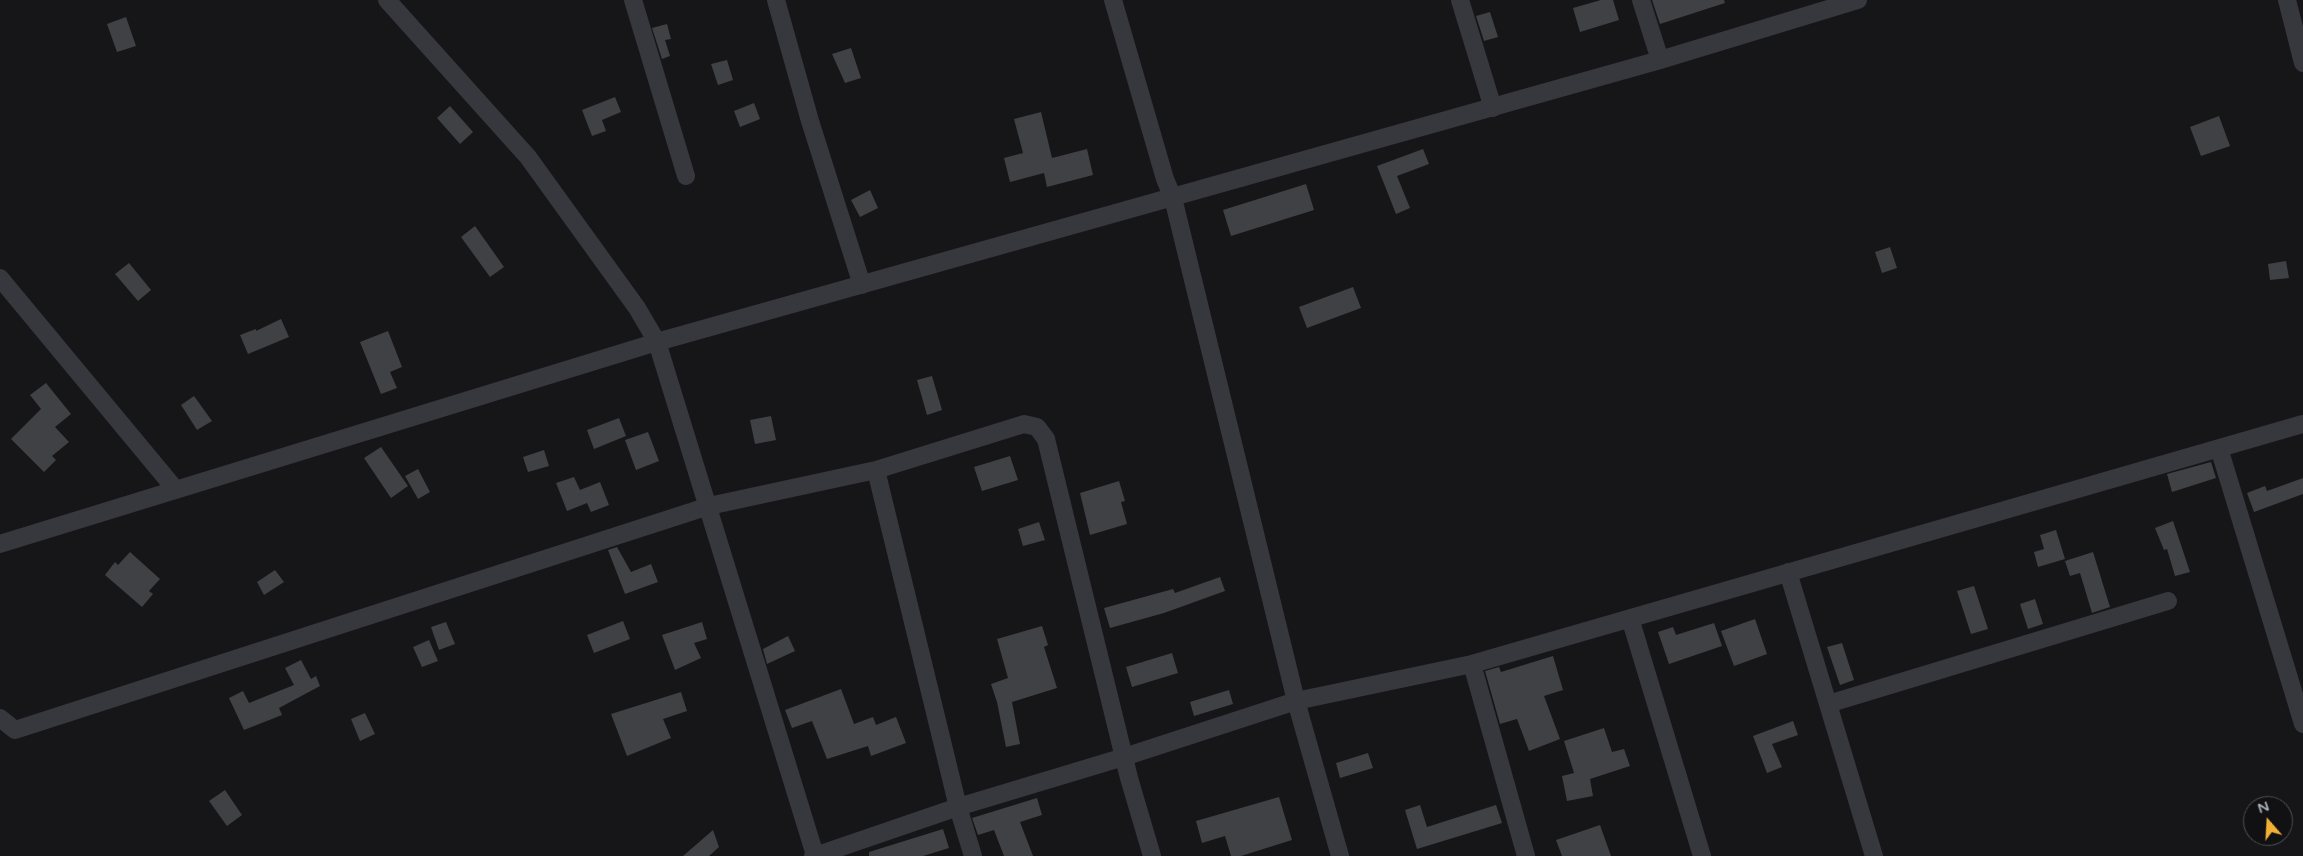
<!DOCTYPE html>
<html>
<head>
<meta charset="utf-8">
<style>
  body { margin:0 }
  #map { position:relative; width:2303px; height:856px; overflow:hidden; background:#161618; font-family:"Varela Round",sans-serif }
  canvas { display:block }
  .north { position:absolute; left:2243px; top:796px; width:50px; height:50px; box-sizing:border-box; background:#111113; border:1px solid #4d4f55; border-radius:50%; rotate:341deg; font-size:14px; font-weight:700; line-height:20px; text-align:center; color:#a8adb8 }
  .north::after { content:''; display:block; margin:auto; width:18px; height:22px; background:#f2b134; clip-path:polygon(50% 0,100% 100%,50% 72%,0 100%) }
</style>
</head>
<body>
<div id="map">
<canvas width="2303" height="856"></canvas>
<div class="north">N</div>
</div>
<script>
const ctx = document.querySelector('canvas').getContext('2d');
ctx.lineJoin = 'round';
function paint(path, color) {
  ctx.fillStyle = color;
  ctx.fill(path, 'evenodd');
}
function shape(rows) {
  const path = new Path2D();
  for (const r of rows) {
    path.moveTo(r[0], r[1]);
    for (let i = 2; i < r.length; i += 2) path.lineTo(r[i], r[i + 1]);
  }
  return path;
}
function stroke(path, color, width, dash) {
  ctx.strokeStyle = color;
  ctx.lineWidth = width;
  ctx.lineCap = dash ? 'butt' : 'round';
  ctx.setLineDash(dash || []);
  ctx.stroke(path);
}
const building = shape([
  [1601,0,1613,0,1619,20,1580,32,1573,8],
  [1652,0,1724,0,1725,3,1660,24],
  [1490,12,1498,37,1484,41,1476,16],
  [126,17,136,46,117,52,107,24],
  [667,24,671,39,665,40,670,56,662,59,652,28],
  [851,48,861,78,845,83,832,54],
  [727,60,733,80,718,85,711,64],
  [615,97,621,112,602,120,606,131,592,136,582,110],
  [754,103,760,119,740,127,734,111],
  [450,106,473,132,460,144,437,118],
  [1041,112,1052,158,1087,149,1093,175,1047,187,1044,173,1010,182,1004,158,1023,153,1014,119],
  [2219,116,2230,146,2201,156,2190,127],
  [1423,149,1429,164,1397,176,1410,208,1396,214,1377,166],
  [1306,184,1314,210,1231,236,1223,210],
  [870,190,878,208,860,217,851,200],
  [475,226,504,267,490,277,461,237],
  [1890,247,1897,268,1882,273,1875,252],
  [2286,261,2289,278,2270,280,2268,264],
  [129,263,151,290,138,301,115,274],
  [1353,287,1361,308,1307,328,1299,307],
  [281,319,289,337,248,354,240,335,256,329,256,331],
  [388,331,402,367,390,372,397,388,381,394,360,342],
  [932,376,942,410,927,415,917,380],
  [46,383,71,414,55,427,69,442,52,456,56,460,44,472,11,439,41,409,30,395],
  [194,396,212,421,197,430,181,405],
  [771,416,776,440,755,444,750,420],
  [619,418,626,436,594,449,587,430],
  [648,432,659,461,636,470,625,440],
  [381,447,408,486,391,498,364,458],
  [544,450,549,466,528,472,523,457],
  [1010,456,1018,480,982,491,974,467],
  [2211,462,2216,478,2172,492,2167,474],
  [418,469,430,492,418,499,405,476],
  [574,477,580,490,600,482,609,505,591,512,587,503,567,511,556,483],
  [2303,478,2303,494,2254,512,2247,493,2265,486,2267,491],
  [1119,481,1125,501,1121,502,1127,524,1090,535,1080,493],
  [2173,521,2190,572,2175,576,2167,549,2164,550,2155,528],
  [1039,522,1045,540,1023,546,1018,529],
  [2056,530,2065,559,2038,567,2034,552,2044,549,2040,535],
  [617,547,631,572,651,564,658,582,625,594,608,550],
  [130,552,160,579,149,591,153,594,142,607,105,575,115,562,118,565],
  [2093,552,2110,607,2092,613,2080,573,2070,576,2065,561],
  [275,570,284,582,264,595,257,582],
  [1220,577,1225,591,1164,613,1110,628,1104,608,1173,589,1175,593],
  [1974,586,1988,629,1971,634,1957,591],
  [2035,599,2043,624,2028,629,2020,604],
  [1755,619,1767,654,1734,666,1721,631],
  [623,621,630,639,594,653,587,635],
  [446,622,455,644,439,650,431,627],
  [702,622,707,639,694,643,701,658,675,670,662,635],
  [1714,623,1722,646,1669,664,1658,632,1673,627,1676,635],
  [1042,626,1048,645,1044,647,1057,688,1012,702,1020,744,1006,747,997,702,991,684,1008,678,997,639],
  [788,636,795,651,767,664,763,649],
  [429,640,438,661,422,667,413,647],
  [1842,643,1854,680,1840,685,1827,647],
  [1172,653,1178,673,1132,687,1126,667],
  [1553,656,1563,690,1544,696,1560,739,1529,751,1517,719,1500,724,1485,671,1499,667,1501,672],
  [301,660,311,679,316,676,320,686,279,708,282,715,244,730,229,698,243,691,249,703,294,685,285,668],
  [841,689,854,724,873,717,876,725,896,717,906,743,871,756,868,746,827,759,812,721,792,728,785,710],
  [1229,690,1233,704,1194,716,1190,702],
  [681,692,687,711,663,719,671,738,627,756,611,714],
  [365,713,375,734,360,741,351,719],
  [1793,721,1798,735,1772,744,1782,767,1767,773,1753,736],
  [1604,728,1612,752,1624,749,1630,766,1590,779,1593,796,1567,801,1562,776,1574,773,1564,741],
  [1368,753,1373,768,1340,778,1336,763],
  [225,790,242,815,227,826,209,801],
  [1279,797,1292,840,1241,856,1231,856,1225,836,1202,843,1196,821],
  [1037,798,1042,815,1020,822,1033,856,1004,856,994,830,978,835,972,818],
  [1420,805,1427,827,1496,805,1502,823,1417,849,1405,810],
  [1600,825,1611,856,1562,856,1556,840],
  [943,829,949,848,923,856,869,856,869,852],
  [713,830,719,847,709,856,683,856]
]);
const minor = shape([
  [387,0,528,157,637,308,657,342,815,855,813,856],
  [633,0,686,176],
  [776,0,810,121,862,285],
  [1113,0,1165,179,1173,198,1296,701,1340,856],
  [1460,0,1493,108],
  [1641,0,1660,60],
  [2287,0,2303,63],
  [0,278,176,490],
  [2219,448,2303,724],
  [876,470,958,807,973,856],
  [0,544,657,342,1660,60,1858,0],
  [1788,572,1874,856],
  [1630,618,1702,856],
  [1472,664,1526,856],
  [1828,704,2168,601],
  [0,718,15,730,709,506,876,470,1024,424,1037,427,1046,439,1129,778,1152,856],
  [815,856,958,807,1124,757,1296,701,1472,664,2303,424]
]);
paint(building, '#404145');
stroke(minor, '#37383d', 18);
</script>
</body>
</html>
